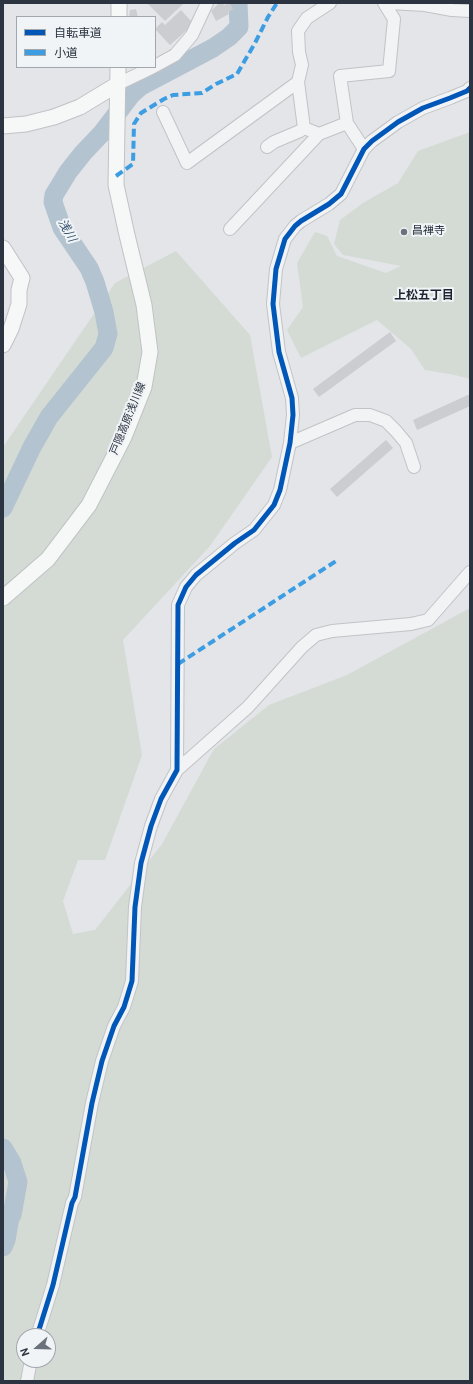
<!DOCTYPE html>
<html>
<head>
<meta charset="utf-8">
<style>
  body { margin:0 }
  #map { position:relative; width:473px; height:1384px; overflow:hidden; background:#e3e5e8; font-family:Overpass,"Noto Sans JP",sans-serif }
  canvas { display:block }
  .frame { position:absolute; inset:0; border:4px solid #2b3440; pointer-events:none }
  .legend { position:absolute; left:16px; top:16px; width:140px; height:52px; box-sizing:border-box; background:#f1f4f7; border:1px solid #a2a7ae; margin:0; padding:5px 7px; list-style:none; font-size:12px; color:#2b3440 }
  .legend li { display:flex; align-items:center; gap:8px; height:20px }
  .legend b { width:20px; border:1px solid #a2a7ae }
  .north { position:absolute; left:16px; top:1328px; width:40px; height:40px; box-sizing:border-box; background:#f1f4f7; border:1px solid #a2a7ae; border-radius:50%; rotate:250deg; font-size:11px; font-weight:700; line-height:16px; text-align:center; color:#2b3440 }
  .north::after { content:''; display:block; margin:auto; width:14px; height:18px; background:#6b727b; clip-path:polygon(50% 0,100% 100%,50% 72%,0 100%) }
</style>
</head>
<body>
<div id="map">
<canvas width="473" height="1384"></canvas>
<div class="frame"></div>
<ul class="legend">
<li><b style="height:5px;background:#0057b8"></b>自転車道</li>
<li><b style="height:5px;background:#3d9de3"></b>小道</li>
</ul>
<div class="north">N</div>
</div>
<script>
const ctx = document.querySelector('canvas').getContext('2d');
ctx.lineJoin = 'round';
function paint(path, color) {
  ctx.fillStyle = color;
  ctx.fill(path, 'evenodd');
}
function shape(rows) {
  const path = new Path2D();
  for (const r of rows) {
    path.moveTo(r[0], r[1]);
    for (let i = 2; i < r.length; i += 2) path.lineTo(r[i], r[i + 1]);
  }
  return path;
}
function stroke(path, color, width, dash) {
  ctx.strokeStyle = color;
  ctx.lineWidth = width;
  ctx.lineCap = dash ? 'butt' : 'round';
  ctx.setLineDash(dash || []);
  ctx.stroke(path);
}
function write(font, color, halo, rows, align = 'center') {
  ctx.font = font + ' Overpass,"Noto Sans JP",sans-serif';
  ctx.lineWidth = 4;
  ctx.setLineDash([]);
  ctx.textBaseline = 'middle';
  ctx.strokeStyle = halo;
  ctx.fillStyle = color;
  for (const [text, x, y, turn = 0] of rows) {
    ctx.save();
    ctx.translate(x, y);
    ctx.rotate((+turn || 0) * Math.PI / 180);
    ctx.textAlign = isNaN(turn) ? turn : align;
    if (halo) ctx.strokeText(text, 0, 0);
    ctx.fillText(text, 0, 0);
    ctx.restore();
  }
}
const green = shape([
  [470,132,470,379,455,375,425,370,411,349,377,320,301,358,287,330,303,307,297,263,315,232,327,236,337,256,386,273,401,266,343,255,334,244,340,220,363,203,398,183,418,151],
  [176,251,250,335,272,457,210,546,123,640,142,755,105,860,78,860,63,901,73,934,95,930,162,844,214,749,269,705,347,675,470,608,470,1381,3,1381,3,447,115,283],
  [24,1336,48,1336,48,1360,24,1360]
]);
const river = shape([
  [3,508,32,447,49,417,104,348,108,334,104,312,95,282,89,268,62,228,53,202,54,195,68,172,83,153,102,133,131,95,141,86,213,48,229,37,239,27,238,3],
  [3,1148,12,1163,18,1182,12,1215,10,1217,6,1240,3,1247]
]);
const building = shape([
  [147,3,181,3,183,4,165,21],
  [219,3,223,3,224,5,230,3,233,9,228,12,229,14,216,21,211,11],
  [136,9,138,17,129,17,130,10],
  [181,10,192,22,187,30,170,45,155,29,162,22,165,25],
  [390,332,396,341,319,397,313,389],
  [470,394,470,406,417,430,413,420],
  [386,440,393,448,337,497,330,489]
]);
const minor = shape([
  [389,3,425,5,452,10,470,11],
  [155,66,175,55,192,35,207,3],
  [118,84,153,67],
  [163,112,187,163,298,82],
  [347,123,340,76,389,71,394,19,384,3],
  [319,134,304,128,298,82,302,65,299,52,298,31,307,18,330,3],
  [267,147,274,142,300,131,304,128],
  [230,229,319,134,347,123,364,149],
  [290,443,355,415,370,415,386,421,396,431,406,443,414,467],
  [177,770,248,707,302,647,316,635,332,631,411,624,428,620,470,572],
  [37,1336,53,1285,72,1203,75,1197,92,1103,102,1061,114,1026,124,1007,132,981,135,907,141,863,151,826,161,799,177,770,178,605,186,587,196,575,235,543,254,530,274,505,280,490,290,443,293,415,292,398,279,352,273,304,276,269,285,239,295,226,301,221,329,204,341,194,364,149,372,141,398,122,423,108,450,98,467,91,470,88],
  [27,1381,31,1360]
]);
const major = shape([
  [119,17,119,3],
  [3,126,26,124,54,117,80,107,118,84],
  [3,248,22,278,19,290,19,304,11,329,3,345],
  [3,598,48,559,89,505,124,437,144,387,150,352,144,305,127,235,116,185,118,67]
]);
const quiet = shape([
  [116,176,133,164,134,124,141,113,164,99,173,95,202,93,216,84,237,74,255,43,268,17,277,3],
  [178,664,336,561]
]);
const cycleway = shape([
  [37,1336,53,1285,72,1203,75,1197,92,1103,102,1061,114,1026,124,1007,132,981,135,907,141,863,151,826,161,799,177,770,178,605,186,587,196,575,235,543,254,530,274,505,280,490,290,443,293,415,292,398,279,352,273,304,276,269,285,239,295,226,301,221,329,204,341,194,364,149,372,141,398,122,423,108,450,98,467,91,470,88]
]);
const markers = [
  [404,232,4,"#6b727b"]
];
const poiNames = [
  ["昌禅寺",412,232]
];
const streetNames = [
  ["戸隠高原浅川線",129,419,-68]
];
const waterNames = [
  ["浅川",66,231,61]
];
const neighbourhoodNames = [
  ["上松五丁目",424,297]
];
paint(green, '#d4dbd4');
stroke(river, '#b4c3d0', 19);
paint(building, '#cbcdd0');
stroke(minor, '#c1c3c6', 14);
stroke(major, '#c0c2c5', 17);
stroke(minor, '#f2f3f5', 12);
stroke(major, '#f6f7f7', 15);
stroke(quiet, '#3d9de3', 4, [8, 4]);
stroke(cycleway, '#0057b8', 5);
for (const [x, y, r, color] of markers) {
  const dot = new Path2D();
  dot.arc(x, y, r, 0, 2 * Math.PI);
  ctx.fillStyle = color;
  ctx.fill(dot);
  stroke(dot, '#f1f4f7', 1.5);
}
write('11px', '#2b3440', '#f1f4f7', poiNames, 'left');
write('11px', '#2b3440', '#f1f4f7', streetNames);
write('italic 12px', '#385571', '#f1f4f7', waterNames);
write('bold 12px', '#1d2531', '#f1f4f7', neighbourhoodNames);
</script>
</body>
</html>
